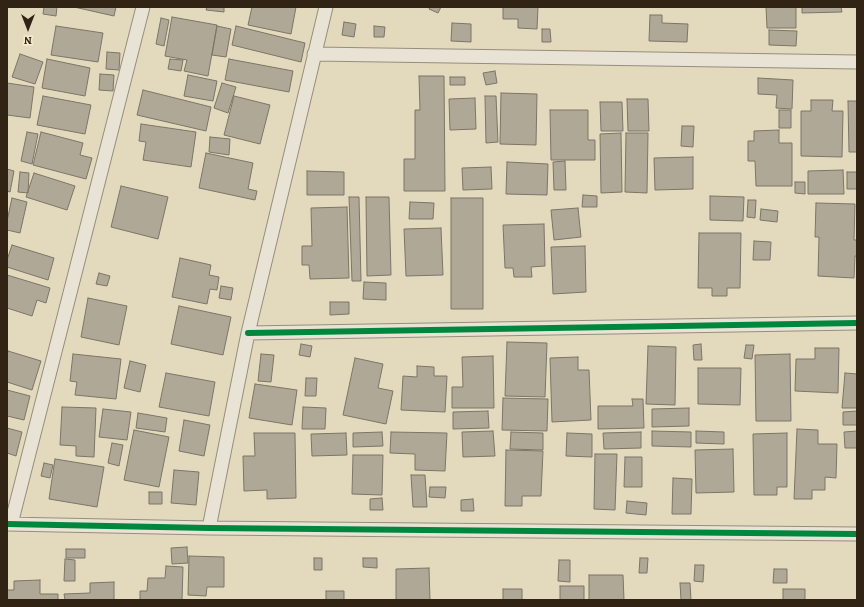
<!DOCTYPE html>
<html>
<head>
<meta charset="utf-8">
<style>
  body { margin:0 }
  #map { position:relative; width:864px; height:607px; overflow:hidden; background:#e3dabe; font-family:Alegreya,serif }
  canvas { display:block }
  .frame { position:absolute; inset:0; border:8px solid #312415; pointer-events:none }
  .north { position:absolute; left:8px; top:8px; width:40px; height:40px; -webkit-text-stroke:3px #f7eccb; paint-order:stroke; rotate:180deg; font-size:11px; font-weight:700; line-height:16px; text-align:center; color:#312415 }
  .north::after { content:''; display:block; margin:auto; width:14px; height:18px; background:#312415; clip-path:polygon(50% 0,100% 100%,50% 72%,0 100%) }
</style>
</head>
<body>
<div id="map">
<canvas width="864" height="607"></canvas>
<div class="frame"></div>
<div class="north">N</div>
</div>
<script>
const ctx = document.querySelector('canvas').getContext('2d');
ctx.lineJoin = 'round';
function paint(path, color) {
  ctx.fillStyle = color;
  ctx.fill(path, 'evenodd');
}
function shape(rows) {
  const path = new Path2D();
  for (const r of rows) {
    path.moveTo(r[0], r[1]);
    for (let i = 2; i < r.length; i += 2) path.lineTo(r[i], r[i + 1]);
  }
  return path;
}
function stroke(path, color, width, dash) {
  ctx.strokeStyle = color;
  ctx.lineWidth = width;
  ctx.lineCap = dash ? 'butt' : 'round';
  ctx.setLineDash(dash || []);
  ctx.stroke(path);
}
const building = shape([
  [44,7,57,7,56,16,43,14,44,7],
  [74,7,116,7,114,16,74,7],
  [207,7,224,7,224,12,206,10,207,7],
  [252,7,296,7,291,34,248,25,252,7],
  [430,7,441,7,438,13,429,9,430,7],
  [503,7,538,7,537,29,518,28,518,19,503,19,503,7],
  [766,7,796,7,796,28,767,28,766,7],
  [802,7,841,7,842,12,802,13,802,7],
  [650,15,662,15,662,23,688,24,687,42,649,41,650,15],
  [172,17,217,25,208,76,184,71,187,60,165,56,172,17],
  [161,18,169,20,164,46,156,44,161,18],
  [344,22,356,24,354,37,342,35,344,22],
  [452,23,471,24,471,42,451,41,452,23],
  [56,26,103,33,98,62,51,55,56,26],
  [217,26,231,29,226,57,212,55,217,26],
  [236,26,305,43,301,62,232,45,236,26],
  [374,26,385,27,384,37,374,37,374,26],
  [542,29,550,29,551,42,542,42,542,29],
  [769,30,797,31,796,46,769,45,769,30],
  [107,52,120,53,119,70,106,69,107,52],
  [20,54,43,62,35,84,12,77,20,54],
  [47,59,90,68,85,96,42,88,47,59],
  [170,59,183,60,181,71,168,69,170,59],
  [229,59,293,71,289,92,225,80,229,59],
  [495,71,497,83,486,85,483,73,495,71],
  [100,74,114,75,113,91,99,90,100,74],
  [188,75,217,81,213,101,184,96,188,75],
  [419,76,444,76,445,191,404,191,404,159,415,159,415,110,420,110,419,76],
  [450,77,465,77,465,85,450,85,450,77],
  [758,78,793,80,792,109,776,108,777,95,758,94,758,78],
  [7,83,34,87,30,118,7,115,7,83],
  [222,83,236,87,228,113,214,108,222,83],
  [143,90,211,107,206,131,137,115,143,90],
  [501,93,537,94,536,145,500,144,501,93],
  [43,96,91,105,85,134,37,125,43,96],
  [234,96,270,105,260,144,224,135,234,96],
  [485,96,496,96,498,142,486,143,485,96],
  [475,98,476,129,450,130,449,99,475,98],
  [627,99,648,99,649,131,628,131,627,99],
  [811,100,833,100,832,111,843,111,842,157,801,156,801,111,811,111,811,100],
  [848,101,857,101,857,152,849,152,848,101],
  [600,102,622,102,623,131,601,131,600,102],
  [550,110,588,110,588,140,595,140,595,160,551,160,550,110],
  [779,110,791,110,791,128,779,128,779,110],
  [141,124,196,132,191,167,143,160,146,142,139,141,141,124],
  [682,126,694,126,693,147,681,146,682,126],
  [779,130,779,143,792,143,792,186,756,186,755,161,748,161,748,141,754,141,754,131,779,130],
  [27,132,38,134,32,164,21,161,27,132],
  [41,132,83,143,80,155,92,158,86,179,33,165,41,132],
  [621,133,622,192,601,193,600,134,621,133],
  [626,133,648,133,647,193,625,192,626,133],
  [210,137,230,139,229,155,209,152,210,137],
  [206,153,253,163,248,189,257,191,255,200,199,188,206,153],
  [693,157,693,189,655,190,654,158,693,157],
  [565,161,566,190,554,190,553,162,565,161],
  [507,162,548,164,547,195,506,194,507,162],
  [491,167,492,189,463,190,462,168,491,167],
  [7,169,14,171,10,192,7,191,7,169],
  [843,170,844,194,808,194,808,171,843,170],
  [307,171,344,172,344,195,307,195,307,171],
  [20,172,29,173,28,193,18,192,20,172],
  [847,172,857,172,857,189,847,189,847,172],
  [34,173,75,186,67,210,26,197,34,173],
  [795,182,805,182,805,194,795,193,795,182],
  [121,186,168,197,158,239,111,227,121,186],
  [583,195,597,196,597,207,582,207,583,195],
  [710,196,744,197,743,221,710,220,710,196],
  [349,197,359,197,361,281,352,281,349,197],
  [366,197,389,197,391,275,367,276,366,197],
  [12,198,27,202,20,233,7,230,7,221,12,198],
  [451,198,483,198,483,309,451,309,451,198],
  [748,200,756,200,755,218,747,217,748,200],
  [410,202,434,203,433,219,409,219,410,202],
  [816,203,855,204,854,240,857,240,857,256,855,256,854,278,818,276,819,237,815,237,816,203],
  [347,207,349,278,310,279,309,265,302,265,302,246,312,246,311,208,347,207],
  [578,208,581,237,554,240,551,210,578,208],
  [761,209,778,211,777,222,760,220,761,209],
  [544,224,545,266,531,267,532,277,514,277,513,268,505,268,503,225,544,224],
  [441,228,443,275,406,276,404,229,441,228],
  [699,233,741,233,740,288,727,288,727,296,712,296,712,288,698,288,699,233],
  [754,241,771,242,770,260,753,260,754,241],
  [12,245,54,258,48,280,7,267,7,260,12,245],
  [585,246,586,292,553,294,551,247,585,246],
  [180,258,211,265,209,275,219,277,217,290,210,289,207,304,172,297,180,258],
  [99,273,110,276,107,286,96,284,99,273],
  [7,275,50,288,46,303,37,300,32,316,7,308,7,275],
  [364,282,386,283,386,300,363,299,364,282],
  [221,286,233,288,231,300,219,298,221,286],
  [88,298,127,306,119,345,81,337,88,298],
  [330,302,349,302,349,314,330,315,330,302],
  [179,306,231,317,223,355,171,344,179,306],
  [507,342,547,343,545,397,505,396,507,342],
  [301,344,312,346,310,357,299,355,301,344],
  [701,344,702,360,694,360,693,345,701,344],
  [746,345,754,345,752,359,744,358,746,345],
  [648,346,676,347,675,405,646,404,648,346],
  [815,348,839,348,838,393,795,391,796,359,815,359,815,348],
  [8,351,41,361,32,390,7,382,7,355,8,351],
  [73,354,121,359,116,399,75,395,77,382,70,381,73,354],
  [261,354,274,355,271,382,258,381,261,354],
  [790,354,791,421,756,421,755,355,790,354],
  [493,356,494,408,452,408,452,387,463,387,462,357,493,356],
  [578,357,578,370,589,370,591,420,552,422,550,358,578,357],
  [355,358,383,364,378,388,393,391,386,424,343,415,355,358],
  [130,361,146,365,140,392,124,388,130,361],
  [417,366,434,367,434,376,447,376,445,412,401,410,403,376,417,377,417,366],
  [698,368,741,368,740,405,698,404,698,368],
  [166,373,215,382,209,416,159,407,166,373],
  [845,373,857,374,857,408,842,408,845,373],
  [306,378,317,378,316,396,305,396,306,378],
  [255,384,297,390,292,425,249,418,255,384],
  [7,390,30,396,24,420,7,416,7,390],
  [503,398,548,399,547,431,502,430,503,398],
  [632,399,643,399,644,428,598,429,598,406,633,406,632,399],
  [62,407,96,408,94,457,76,456,76,446,60,445,62,407],
  [303,407,326,408,325,429,302,429,303,407],
  [689,408,689,426,652,427,652,409,689,408],
  [103,409,131,412,127,440,99,437,103,409],
  [488,411,489,428,453,429,453,412,488,411],
  [857,411,857,425,843,425,843,412,857,411],
  [138,413,167,418,165,432,136,428,138,413],
  [184,420,210,425,204,456,179,451,184,420],
  [7,428,22,432,16,456,7,453,7,428],
  [797,429,818,430,818,444,837,444,836,478,825,477,825,490,812,490,812,499,794,499,797,429],
  [134,430,169,437,159,487,124,480,134,430],
  [493,431,495,456,463,457,462,432,493,431],
  [652,431,691,432,691,447,652,446,652,431],
  [696,431,724,432,724,444,696,443,696,431],
  [857,431,857,448,845,448,844,432,857,431],
  [382,432,383,446,353,447,353,433,382,432],
  [391,432,447,433,445,471,415,470,415,454,390,453,391,432],
  [511,432,543,433,543,450,510,449,511,432],
  [641,432,641,448,604,449,603,433,641,432],
  [254,433,295,433,296,498,267,499,267,490,244,491,243,456,255,456,254,433],
  [346,433,347,455,312,456,311,434,346,433],
  [567,433,592,434,592,457,566,456,567,433],
  [787,433,787,487,777,487,777,495,754,495,753,434,787,433],
  [112,443,123,445,119,466,108,463,112,443],
  [733,449,734,492,696,493,695,450,733,449],
  [506,450,543,451,541,496,522,496,522,506,505,506,506,450],
  [595,454,617,454,615,510,594,509,595,454],
  [353,455,383,455,382,495,352,494,353,455],
  [625,457,642,457,642,487,624,487,625,457],
  [55,459,104,467,97,507,49,499,55,459],
  [44,463,53,465,50,478,41,476,44,463],
  [174,470,199,472,196,505,171,503,174,470],
  [411,475,425,475,427,507,413,507,411,475],
  [673,478,692,479,691,514,672,514,673,478],
  [430,487,446,487,445,498,429,497,430,487],
  [149,492,162,492,162,504,149,504,149,492],
  [382,498,383,510,370,510,370,499,382,498],
  [473,499,474,511,461,511,461,500,473,499],
  [627,501,647,503,646,515,626,513,627,501],
  [187,547,188,563,172,564,171,548,187,547],
  [66,549,85,549,85,558,66,558,66,549],
  [189,556,224,557,224,587,207,587,206,596,188,595,189,556],
  [314,558,322,558,322,570,314,570,314,558],
  [363,558,377,558,377,568,363,567,363,558],
  [640,558,648,558,647,573,639,573,640,558],
  [65,559,75,560,75,581,64,581,65,559],
  [559,560,570,560,570,582,558,581,559,560],
  [695,565,704,565,703,582,694,581,695,565],
  [166,566,183,567,182,600,140,600,140,591,147,591,148,578,165,578,166,566],
  [429,568,430,600,396,600,396,569,429,568],
  [774,569,787,569,787,583,773,583,774,569],
  [589,575,623,575,624,600,589,600,589,575],
  [40,580,40,594,58,594,58,600,7,600,7,590,14,590,14,581,40,580],
  [114,582,114,600,65,600,64,594,90,593,90,583,114,582],
  [680,583,690,583,691,600,681,600,680,583],
  [560,586,584,586,584,600,560,600,560,586],
  [503,589,522,589,522,600,503,600,503,589],
  [783,589,805,589,805,600,783,600,783,589],
  [326,591,344,591,344,600,326,600,326,591]
]);
const street = shape([
  [314,54,857,62],
  [248,333,857,323],
  [7,524,209,528,857,534],
  [11,524,143,7],
  [209,528,248,333,326,7]
]);
const cycleway = shape([
  [248,333,857,323],
  [7,524,209,528,857,534]
]);
paint(building, '#afa896');
stroke(building, '#7c7566', 1);
stroke(street, '#958e7d', 15);
stroke(street, '#e8e3d5', 13);
stroke(cycleway, '#00873e', 6);
</script>
</body>
</html>
